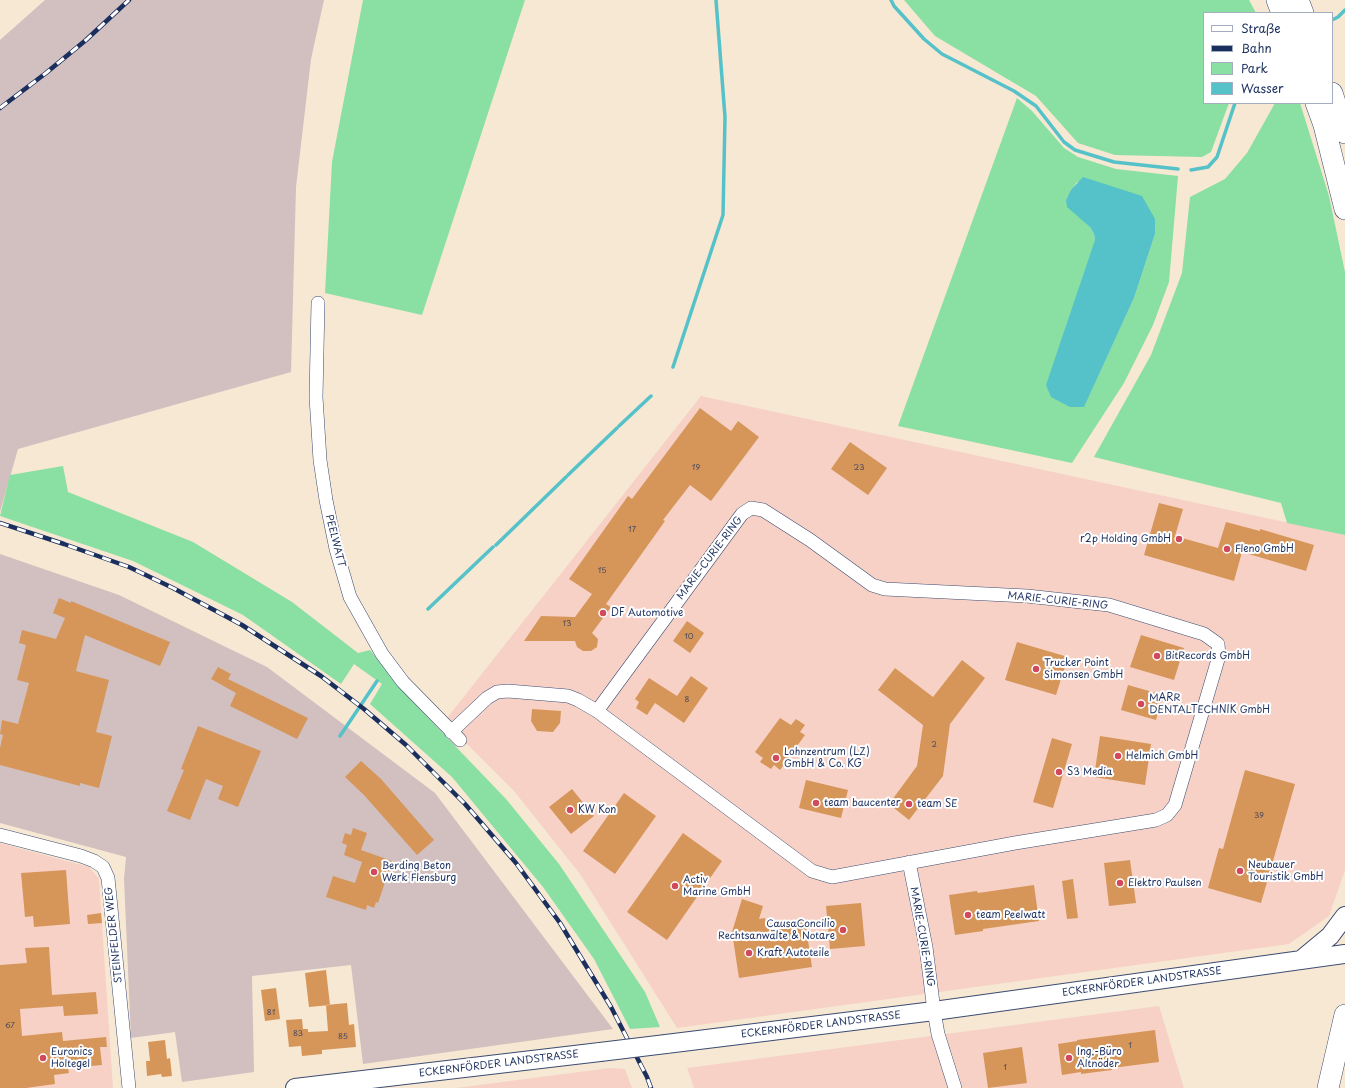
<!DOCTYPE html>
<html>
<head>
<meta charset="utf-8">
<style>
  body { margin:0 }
  #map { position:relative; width:1345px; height:1088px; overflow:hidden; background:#f6e8d3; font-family:"Playpen Sans",sans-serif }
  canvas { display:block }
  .legend { position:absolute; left:1203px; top:12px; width:130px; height:92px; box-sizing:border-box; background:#fff; border:1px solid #a4acbf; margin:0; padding:5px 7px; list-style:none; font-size:12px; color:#1b2f5e }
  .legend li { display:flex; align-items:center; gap:8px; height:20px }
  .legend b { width:20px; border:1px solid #a4acbf }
</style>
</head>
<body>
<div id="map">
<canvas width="1345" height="1088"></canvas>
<ul class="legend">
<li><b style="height:5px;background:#fff"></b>Straße</li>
<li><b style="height:5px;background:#1b2f5e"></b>Bahn</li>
<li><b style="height:11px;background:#8adfa2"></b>Park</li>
<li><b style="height:11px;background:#55c2c9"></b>Wasser</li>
</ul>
</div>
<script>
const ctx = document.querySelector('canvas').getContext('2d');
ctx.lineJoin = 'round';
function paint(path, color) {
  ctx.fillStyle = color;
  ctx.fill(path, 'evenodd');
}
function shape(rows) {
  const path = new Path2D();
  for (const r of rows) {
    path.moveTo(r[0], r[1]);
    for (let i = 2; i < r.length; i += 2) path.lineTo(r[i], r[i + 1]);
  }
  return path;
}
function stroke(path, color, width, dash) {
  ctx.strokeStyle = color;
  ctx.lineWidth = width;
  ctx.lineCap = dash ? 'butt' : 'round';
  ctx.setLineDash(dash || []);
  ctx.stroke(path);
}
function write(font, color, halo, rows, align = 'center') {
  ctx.font = font + ' "Playpen Sans",sans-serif';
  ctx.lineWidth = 4;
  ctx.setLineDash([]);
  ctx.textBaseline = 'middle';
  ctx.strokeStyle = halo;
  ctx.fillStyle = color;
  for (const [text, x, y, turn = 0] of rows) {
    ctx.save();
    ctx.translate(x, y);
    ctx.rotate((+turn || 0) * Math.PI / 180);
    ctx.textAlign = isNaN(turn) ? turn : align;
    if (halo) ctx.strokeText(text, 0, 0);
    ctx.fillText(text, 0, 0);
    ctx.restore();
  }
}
const built = shape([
  [701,396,1345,535,1345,870,1329,916,1289,944,677,1028,580,874,514,791,449,726,447,718],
  [0,843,89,867,99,879,113,1088,0,1088],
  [1159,1006,1184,1088,694,1088,687,1068],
  [610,1068,625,1069,632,1088,456,1088]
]);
const industrial = shape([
  [45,0,324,0,311,59,296,187,291,372,18,449,0,512,0,40],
  [0,554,119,595,267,667,435,793,613,1029,363,1064,351,965,252,976,254,1072,182,1082,175,1032,131,1038,124,879,126,857,0,823]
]);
const green = shape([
  [363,0,525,0,422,315,325,293,332,162],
  [904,0,1249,0,1256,13,1204,13,1204,103,1229,103,1211,152,1202,157,1115,155,1078,143,1036,96,935,36],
  [1017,98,1032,111,1064,148,1078,157,1116,169,1178,176,1169,282,1153,325,1124,383,1072,463,898,426],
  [1077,182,1155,234,1134,298,1084,406,1095,240,1094,234,1090,227,1066,200],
  [1275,103,1300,103,1329,196,1345,272,1345,535,1287,523,1281,503,1094,457,1151,355,1182,273,1190,197,1225,179,1247,153],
  [63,466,68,492,193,542,292,602,358,653,370,650,412,701,506,799,559,864,645,992,660,1027,630,1029,594,959,543,887,452,777,370,704,382,684,354,664,341,684,243,615,133,561,0,516,10,475]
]);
const water = shape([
  [1083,177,1142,196,1155,219,1155,234,1134,298,1084,407,1070,407,1051,397,1046,385,1095,240,1094,234,1090,227,1067,207,1066,200,1071,190]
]);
const stream = shape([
  [891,0,894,6,924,39,942,54,1014,91,1036,106,1064,142,1075,150,1114,162,1178,169],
  [1332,20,1338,17,1345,10],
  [1191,170,1208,167,1217,157,1235,103],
  [673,367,723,215,725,117,716,0],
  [619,426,651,396],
  [568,475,617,428],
  [496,545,566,477],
  [428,609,493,547],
  [340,736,377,681]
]);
const building = shape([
  [700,408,731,431,738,421,759,437,711,501,690,485,663,520,665,521,606,604,611,607,592,633,598,639,597,647,591,651,583,651,577,647,575,641,524,641,541,616,575,617,592,594,569,579,628,496,632,499],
  [850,442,887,468,868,495,831,469],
  [1159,503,1183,509,1175,536,1218,548,1226,522,1260,531,1260,529,1314,545,1306,571,1242,552,1234,581,1144,555],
  [59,598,71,603,71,601,170,642,160,666,85,635,76,671,109,680,96,732,112,736,99,788,80,783,80,786,0,765,0,748,3,735,0,734,2,720,18,724,29,683,17,680,26,645,19,643,22,630,56,639,65,618,53,613],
  [687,621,704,633,690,653,673,641],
  [1141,635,1184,648,1174,680,1130,667],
  [1017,642,1068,657,1056,695,1005,680],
  [962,660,985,678,950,724,943,776,909,820,889,804,917,766,923,725,878,690,895,668,933,697],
  [218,667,231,674,228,679,308,718,297,739,230,706,236,693,211,679],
  [691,676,708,688,684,723,655,703,647,715,636,708,639,702,635,699,649,678,677,696],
  [1128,685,1163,695,1156,720,1121,710],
  [532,709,561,711,560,723,553,732,537,731,531,721],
  [780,718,791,725,796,719,805,725,800,732,805,735,780,770,774,765,771,769,760,762,763,758,755,752],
  [198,726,261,751,238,807,218,799,223,786,206,779,190,820,167,811,184,770,181,769],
  [1100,736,1151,744,1145,785,1094,777],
  [1052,738,1072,744,1053,808,1033,802],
  [361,761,381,779,434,840,417,855,364,795,345,777],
  [1245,770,1295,784,1261,903,1208,888,1219,848,1223,849],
  [806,780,848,790,841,818,799,808],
  [572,789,594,816,571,834,549,807],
  [624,793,656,816,615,874,583,851],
  [353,828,367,833,361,850,392,861,378,903,376,902,374,908,367,905,366,910,326,897,333,876,355,883,362,862,344,855,347,845,342,843,345,833,351,835],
  [683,833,722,861,667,940,627,912],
  [1130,860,1136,903,1109,906,1104,863],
  [66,870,70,924,34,927,33,916,25,917,21,873],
  [1073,879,1078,918,1067,919,1062,881],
  [1034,885,1039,921,983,929,983,931,955,935,949,895,977,891,978,893],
  [742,899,763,906,759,919,765,918,766,926,805,920,812,967,739,978,732,932],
  [861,903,865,946,830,949,826,906],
  [101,913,102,923,88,924,87,915],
  [49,947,52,995,96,992,98,1014,64,1016,63,1006,20,1009,22,1036,62,1032,63,1041,106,1037,107,1047,100,1047,102,1065,68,1068,69,1073,54,1075,55,1084,26,1088,0,1088,0,965,27,963,25,948],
  [326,970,330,1005,309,1007,305,973],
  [276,988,280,1019,265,1021,261,990],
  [347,1003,349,1025,354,1024,356,1047,322,1050,322,1054,302,1056,301,1046,289,1047,286,1020,302,1019,303,1029,308,1029,308,1032,328,1031,326,1005],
  [1155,1030,1159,1062,1112,1068,1112,1070,1081,1074,1081,1072,1062,1075,1058,1044,1077,1041,1077,1040],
  [165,1040,167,1059,170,1058,172,1076,162,1077,161,1074,147,1076,146,1061,150,1061,148,1042],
  [1022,1047,1027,1083,988,1088,983,1053]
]);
const street = shape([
  [318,303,316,397,320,460,326,500,336,549,350,597,382,654,403,682,460,740],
  [451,732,487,698,497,692,508,691,568,696,578,700,597,711,812,871,832,877,1015,843,1156,820,1167,815,1175,805,1219,656,1218,644,1204,634,1109,605,1027,596,885,589,872,585,810,540,763,510,751,508,742,514,597,711],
  [0,835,81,856,94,861,103,867,108,878,129,1088],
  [909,862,926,947,934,1011,938,1034,955,1088]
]);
const secondary = shape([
  [1301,960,1330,936,1345,916],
  [666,1044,934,1011,1345,954],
  [295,1088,600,1052]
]);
const primary = shape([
  [1277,0,1282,13],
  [1298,0,1303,13],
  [1332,93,1345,133],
  [1316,103,1324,125,1345,209],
  [1328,1088,1345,1015]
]);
const rail = shape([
  [0,108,46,73,86,40,129,0],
  [0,523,64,544,129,567,173,588,242,625,321,676,364,709,406,745,465,804,516,863,560,923,611,1007,647,1077,651,1088]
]);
const secondaryBridge = shape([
  [600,1052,666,1044]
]);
const markers = [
  [1179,539,4,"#d1495b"],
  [1227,549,4,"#d1495b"],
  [603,613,4,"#d1495b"],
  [1157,656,4,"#d1495b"],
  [1036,669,4,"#d1495b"],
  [1141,704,4,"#d1495b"],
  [1118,756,4,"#d1495b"],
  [776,758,4,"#d1495b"],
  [1059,772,4,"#d1495b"],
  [816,803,4,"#d1495b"],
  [909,804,4,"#d1495b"],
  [570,810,4,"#d1495b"],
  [1240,871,4,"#d1495b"],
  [374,872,4,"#d1495b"],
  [1120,883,4,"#d1495b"],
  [675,886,4,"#d1495b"],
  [968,915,4,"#d1495b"],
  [843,930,4,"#d1495b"],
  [749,953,4,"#d1495b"],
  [43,1058,4,"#d1495b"],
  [1069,1058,4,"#d1495b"]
];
const numberNames = [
  ["19",696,468],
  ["23",859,468],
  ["17",632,530],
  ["15",602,571],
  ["13",567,624],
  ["10",689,637],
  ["8",687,700],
  ["2",934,745],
  ["39",1259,816],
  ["81",271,1013],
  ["67",10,1026],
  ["83",298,1034],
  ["85",343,1037],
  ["1",1130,1046],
  ["1",1005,1068]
];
const poiNames = [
  ["r2p Holding GmbH",1171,539,"right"],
  ["Fleno GmbH",1235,549],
  ["DF Automotive",611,613],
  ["BitRecords GmbH",1165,656],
  ["Trucker Point",1044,663],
  ["Simonsen GmbH",1044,675],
  ["MARR",1149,698],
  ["DENTALTECHNIK GmbH",1149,710],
  ["Lohnzentrum (LZ)",784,752],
  ["GmbH & Co. KG",784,764],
  ["Helmich GmbH",1126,756],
  ["S3 Media",1067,772],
  ["team baucenter",824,803],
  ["team SE",917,804],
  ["KW Kon",578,810],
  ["Neubauer",1248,865],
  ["Touristik GmbH",1248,877],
  ["Berding Beton",382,866],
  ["Werk Flensburg",382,878],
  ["Activ",683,880],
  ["Marine GmbH",683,892],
  ["Elektro Paulsen",1128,883],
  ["team Peelwatt",976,915],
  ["CausaConcilio",835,924,"right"],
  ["Rechtsanwälte & Notare",835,936,"right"],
  ["Kraft Autoteile",757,953],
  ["Euronics",51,1052],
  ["Holtegel",51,1064],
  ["Ing.-Büro",1077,1052],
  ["Altnöder",1077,1064]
];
const streetNames = [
  ["PEELWATT",335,541,76],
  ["MARIE-CURIE-RING",710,558,-53],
  ["MARIE-CURIE-RING",1058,601,6],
  ["STEINFELDER WEG",114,935,-96],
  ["MARIE-CURIE-RING",922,937,80],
  ["ECKERNFÖRDER LANDSTRASSE",1142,982,-8],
  ["ECKERNFÖRDER LANDSTRASSE",821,1025,-7],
  ["ECKERNFÖRDER LANDSTRASSE",499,1064,-7]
];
paint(built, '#f7d1c6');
paint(industrial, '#d2bfbf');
paint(green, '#8adfa2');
paint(water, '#55c2c9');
stroke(stream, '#55c2c9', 3.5);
paint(building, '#d69659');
stroke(street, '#3c4b70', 14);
stroke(secondary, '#3c4b70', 20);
stroke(primary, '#3c4b70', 22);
stroke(street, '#fff', 13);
stroke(secondary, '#fff', 18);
stroke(primary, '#fff', 21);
stroke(rail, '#1b2f5e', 4.5);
stroke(rail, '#fff', 3, [9]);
stroke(secondaryBridge, '#3c4b70', 20, []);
stroke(secondaryBridge, '#fff', 18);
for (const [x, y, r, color] of markers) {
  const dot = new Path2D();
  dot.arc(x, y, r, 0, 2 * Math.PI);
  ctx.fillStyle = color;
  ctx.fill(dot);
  stroke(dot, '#fff', 1.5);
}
write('8px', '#4a495d', null, numberNames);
write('10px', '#1b2f5e', '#fff', poiNames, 'left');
write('10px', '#1b2f5e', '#fff', streetNames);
</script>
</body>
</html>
